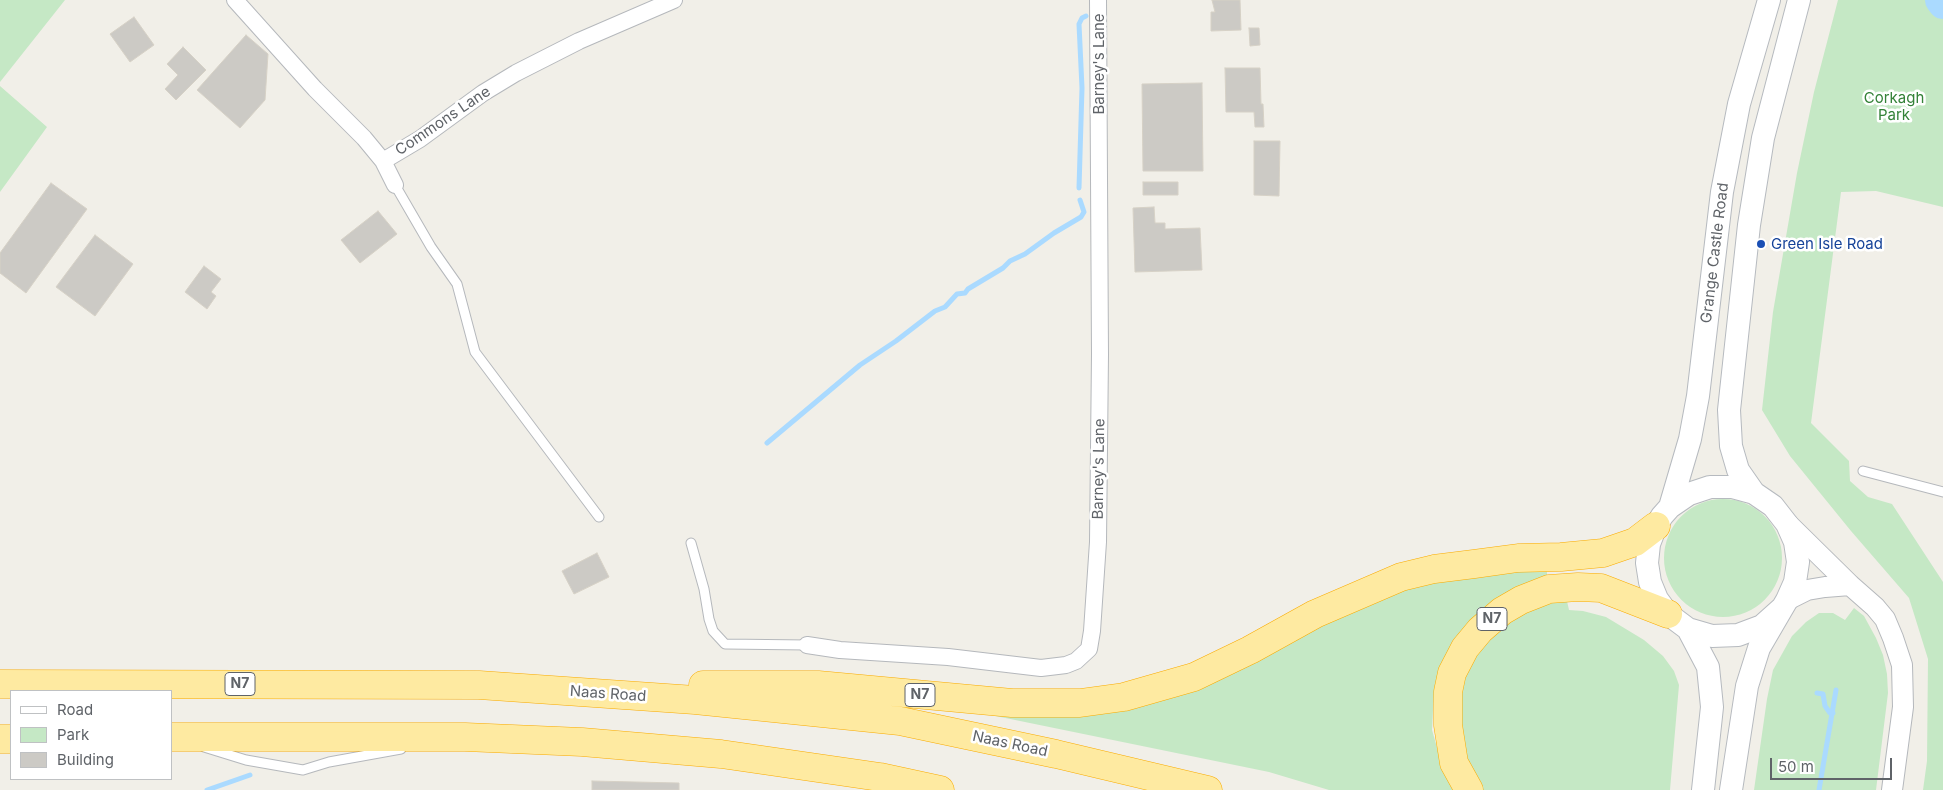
<!DOCTYPE html>
<html>
<head>
<meta charset="utf-8">
<style>
  body { margin:0 }
  #map { position:relative; width:1943px; height:790px; overflow:hidden; background:#f1efe8; font-family:Inter,sans-serif }
  canvas { display:block }
  .legend { position:absolute; left:10px; top:690px; width:162px; height:90px; box-sizing:border-box; background:#fff; border:1px solid #bfc1c3; margin:0; padding:6px 9px; list-style:none; font-size:15px; color:#5f6368 }
  .legend li { display:flex; align-items:center; gap:10px; height:25px }
  .legend b { width:25px; border:1px solid #bfc1c3 }
  .scale { position:absolute; left:1770px; top:758px; width:122px; height:22px; box-sizing:border-box; border:2px solid #5f6368; border-top:0; padding-left:6px; font-size:15px; line-height:18px; white-space:nowrap; color:#5f6368; -webkit-text-stroke:4px #fff; paint-order:stroke }
</style>
</head>
<body>
<div id="map">
<canvas width="1943" height="790"></canvas>
<ul class="legend">
<li><b style="height:6px;background:#fff"></b>Road</li>
<li><b style="height:14px;background:#c5e8c5"></b>Park</li>
<li><b style="height:14px;background:#cccac5"></b>Building</li>
</ul>
<div class="scale">50 m</div>
</div>
<script>
const ctx = document.querySelector('canvas').getContext('2d');
ctx.lineJoin = 'round';
function paint(path, color) {
  ctx.fillStyle = color;
  ctx.fill(path, 'evenodd');
}
function shape(rows) {
  const path = new Path2D();
  for (const r of rows) {
    if (r.length === 3) {
      path.moveTo(r[0] + r[2], r[1]);
      path.arc(r[0], r[1], r[2], 0, 2 * Math.PI);
      continue;
    }
    path.moveTo(r[0], r[1]);
    for (let i = 2; i < r.length; i += 2) path.lineTo(r[i], r[i + 1]);
  }
  return path;
}
function stroke(path, color, width, dash) {
  ctx.strokeStyle = color;
  ctx.lineWidth = width;
  ctx.lineCap = dash ? 'butt' : 'round';
  ctx.setLineDash(dash || []);
  ctx.stroke(path);
}
function write(font, color, halo, rows, align = 'center') {
  ctx.font = font + ' Inter,sans-serif';
  ctx.lineWidth = 5;
  ctx.setLineDash([]);
  ctx.textBaseline = 'middle';
  ctx.strokeStyle = halo;
  ctx.fillStyle = color;
  for (const [text, x, y, turn = 0] of rows) {
    ctx.save();
    ctx.translate(x, y);
    ctx.rotate((+turn || 0) * Math.PI / 180);
    ctx.textAlign = isNaN(turn) ? turn : align;
    if (halo) ctx.strokeText(text, 0, 0);
    ctx.fillText(text, 0, 0);
    ctx.restore();
  }
}
const green = shape([
  [0,0,65,0,0,82],
  [1838,0,1943,0,1943,207,1876,191,1841,192,1811,423,1849,461,1850,481,1868,497,1892,504,1943,582,1943,790,1923,790,1927,761,1928,659,1909,598,1851,531,1790,456,1762,410,1773,312,1797,173,1814,92],
  [0,86,47,127,0,192],
  [1723,558,59],
  [1547,567,1547,581,1523,586,1499,597,1471,622,1447,654,1434,691,1432,730,1444,772,1455,790,1329,790,1269,772,981,713,1071,715,1333,614,1434,579],
  [1567,601,1569,610,1583,611,1606,617,1644,640,1663,656,1674,671,1679,685,1670,790,1483,790,1472,777,1457,739,1462,679,1474,653,1493,631,1538,605],
  [1854,608,1864,616,1876,638,1883,655,1887,674,1888,693,1876,790,1754,790,1767,699,1773,670,1792,636,1806,622,1819,613,1833,613,1845,620]
]);
const stream = shape([
  [1079,188,1082,88,1079,24,1082,18,1086,16],
  [767,443,860,365,896,341,935,311,945,307,957,294,965,293,968,289,1003,268,1010,261,1025,254,1054,233,1081,217,1084,212,1080,200],
  [1817,693,1823,694,1825,706,1830,713,1833,713],
  [207,790,250,775],
  [1819,790,1836,690]
]);
const river = shape([
  [1940,0,1943,4]
]);
const building = shape([
  [1212,0,1240,0,1241,30,1211,31,1211,12,1215,12,1212,0],
  [134,17,154,45,130,62,110,34,134,17],
  [1249,28,1259,28,1260,45,1250,46,1249,28],
  [246,35,268,54,265,100,240,128,197,90,246,35],
  [183,47,206,70,176,100,165,89,178,75,167,64,183,47],
  [1225,68,1260,68,1261,104,1263,104,1264,127,1255,127,1254,112,1226,112,1225,68],
  [1202,83,1203,171,1143,171,1142,84,1202,83],
  [1254,141,1280,141,1279,196,1254,195,1254,141],
  [1143,182,1178,182,1178,195,1143,195,1143,182],
  [51,183,87,209,26,293,0,273,0,253,51,183],
  [1154,207,1155,223,1165,223,1165,229,1200,228,1202,270,1135,272,1133,208,1154,207],
  [378,211,397,234,360,263,341,240,378,211],
  [95,235,133,264,95,316,56,287,95,235],
  [204,266,221,279,211,292,216,296,207,309,185,292,204,266],
  [597,553,609,577,574,594,562,571,597,553],
  [592,781,679,783,679,790,592,790,592,781]
]);
const service = shape([
  [395,185,431,247,457,284,475,352,599,517],
  [1863,471,1943,492],
  [691,543,704,589,709,619,713,631,725,644,807,645],
  [204,747,246,760,303,770,329,762,401,749]
]);
const minor = shape([
  [235,0,315,89,364,138,383,161,420,139,483,93,516,73,579,41,674,0],
  [383,161,395,185],
  [807,645,840,650,948,657,1041,668,1066,665,1076,661,1089,649,1092,631,1098,542,1100,354,1098,0]
]);
const tertiary = shape([
  [1789,525,1850,585,1875,607,1885,619,1893,638,1902,665,1903,707,1892,790],
  [1787,600,1807,590,1825,587,1850,585]
]);
const secondary = shape([
  [1754,493,1738,470,1731,446,1729,410,1749,225,1763,138,1799,0],
  [1670,507,1690,439,1698,396,1722,192,1739,104,1769,0],
  [1688,629,1708,667,1712,707,1703,790],
  [1731,790,1747,686,1759,648,1787,600,1795,582,1798,562,1795,542,1787,524,1773,506,1754,493,1732,487,1710,487,1689,494,1670,507,1662,516,1656,526,1649,544,1647,563,1650,582,1657,599,1668,614,1688,629,1712,636,1738,635,1762,626,1781,609]
]);
const trunk = shape([
  [0,684,479,685,695,700,900,721,1056,754,1208,790],
  [703,685,818,685,1012,703,1080,703,1124,697,1194,677,1250,650,1315,614,1401,577,1434,569,1474,564,1518,558,1561,557,1603,553,1635,542,1656,526],
  [171,737,465,737,582,742,721,754,880,777,940,790],
  [0,739,11,739],
  [1469,790,1454,763,1448,725,1448,692,1452,673,1465,648,1480,630,1502,611,1521,600,1549,589,1578,587,1601,588,1668,614]
]);
const markers = [
  [1761,244,5,"#1a4fb4"]
];
const shields = [
  [1492,619,30],
  [240,684,30],
  [920,695,30]
];
const shieldNames = [
  ["N7",1492,619],
  ["N7",240,684],
  ["N7",920,695]
];
const streetNames = [
  ["Barney's Lane",1099,64,-90],
  ["Commons Lane",443,121,-34],
  ["Grange Castle Road",1715,253,-83],
  ["Barney's Lane",1099,469,-89],
  ["Naas Road",608,694,4],
  ["Naas Road",1010,744,12]
];
const parkNames = [
  ["Corkagh",1894,98],
  ["Park",1894,115]
];
const transitNames = [
  ["Green Isle Road",1771,244]
];
paint(green, '#c5e8c5');
stroke(stream, '#aadaff', 5);
stroke(river, '#aadaff', 30);
paint(building, '#cccac5');
stroke(building, '#d6d1c6', 1);
stroke(service, '#b5b8bc', 11);
stroke(minor, '#b5b8bc', 18);
stroke(tertiary, '#b5b8bc', 22);
stroke(secondary, '#b6babf', 24);
stroke(trunk, '#f9ab00', 29);
stroke(service, '#fff', 9);
stroke(minor, '#fff', 16);
stroke(tertiary, '#fff', 20);
stroke(secondary, '#fff', 22);
stroke(trunk, '#feeaa1', 28);
for (const [x, y, r, color] of markers) {
  const dot = new Path2D();
  dot.arc(x, y, r, 0, 2 * Math.PI);
  ctx.fillStyle = color;
  ctx.fill(dot);
  stroke(dot, '#fff', 2);
}
for (const [x, y, w] of shields) {
  const box = new Path2D();
  box.roundRect(x - w / 2, y - 11.5, w, 23, 4);
  ctx.fillStyle = '#fff';
  ctx.fill(box);
  stroke(box, '#5f6368', 1);
}
write('bold 14px', '#5f6368', null, shieldNames);
write('15px', '#5f6368', '#fff', streetNames);
write('15px', '#348238', '#fff', parkNames);
write('15px', '#164399', '#fff', transitNames, 'left');
</script>
</body>
</html>
